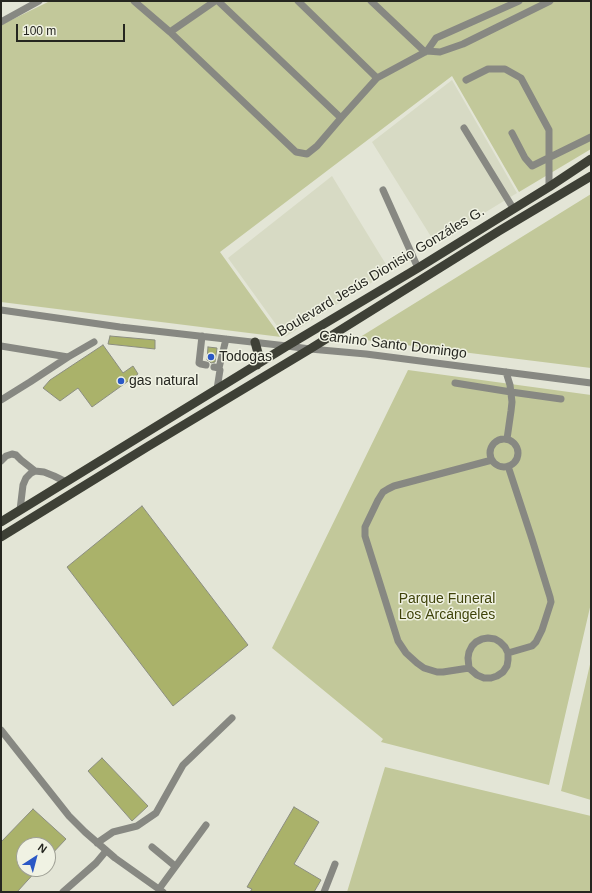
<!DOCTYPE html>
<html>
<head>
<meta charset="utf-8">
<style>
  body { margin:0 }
  #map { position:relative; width:592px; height:893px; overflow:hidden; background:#e3e5d6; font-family:Helvetica,sans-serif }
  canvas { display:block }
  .frame { position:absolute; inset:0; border:2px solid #252620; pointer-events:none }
  .north { position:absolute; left:16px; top:837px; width:40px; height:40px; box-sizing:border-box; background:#f0f2e3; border:1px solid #9fa095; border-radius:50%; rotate:36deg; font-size:11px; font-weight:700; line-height:16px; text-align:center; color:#252620 }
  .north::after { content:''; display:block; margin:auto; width:14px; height:18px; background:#2a58c6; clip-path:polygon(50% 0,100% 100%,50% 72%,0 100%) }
  .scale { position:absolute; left:16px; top:24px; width:109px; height:18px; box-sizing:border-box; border:2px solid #252620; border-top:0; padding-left:5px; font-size:12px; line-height:14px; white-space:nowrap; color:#252620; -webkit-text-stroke:3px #f0f2e3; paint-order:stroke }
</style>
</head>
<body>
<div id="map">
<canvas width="592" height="893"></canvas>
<div class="frame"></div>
<div class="north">N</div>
<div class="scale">100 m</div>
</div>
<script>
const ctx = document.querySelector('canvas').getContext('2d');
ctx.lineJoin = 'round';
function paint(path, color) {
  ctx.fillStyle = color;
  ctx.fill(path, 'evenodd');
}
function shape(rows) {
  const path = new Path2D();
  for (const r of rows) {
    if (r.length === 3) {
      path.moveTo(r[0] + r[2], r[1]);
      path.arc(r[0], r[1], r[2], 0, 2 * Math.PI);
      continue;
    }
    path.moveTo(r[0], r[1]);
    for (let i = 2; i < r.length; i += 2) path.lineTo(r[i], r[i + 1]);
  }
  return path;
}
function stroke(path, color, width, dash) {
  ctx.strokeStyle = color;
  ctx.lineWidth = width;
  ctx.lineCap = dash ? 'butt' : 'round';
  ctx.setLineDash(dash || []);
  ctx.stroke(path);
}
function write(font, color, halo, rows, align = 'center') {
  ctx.font = font + ' Helvetica,sans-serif';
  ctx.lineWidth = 3;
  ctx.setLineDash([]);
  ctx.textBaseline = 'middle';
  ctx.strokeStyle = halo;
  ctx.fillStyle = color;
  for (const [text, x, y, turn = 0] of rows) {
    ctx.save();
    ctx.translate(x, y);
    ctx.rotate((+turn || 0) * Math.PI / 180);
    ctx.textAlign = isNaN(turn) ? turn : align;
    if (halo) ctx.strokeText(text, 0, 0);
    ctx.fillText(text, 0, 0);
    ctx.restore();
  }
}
const built = shape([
  [452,80,517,193,435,243,372,142],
  [332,176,390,271,285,337,228,258]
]);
const green = shape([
  [50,1,591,1,591,149,519,192,452,76,220,252,281,337,1,302,1,25],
  [591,194,591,368,357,339],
  [408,370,591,395,591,603,549,785,381,742,383,739,272,648],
  [591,660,591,800,561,791],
  [385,767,591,816,591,892,347,892]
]);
const building = shape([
  [110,336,155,340,155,349,108,344,110,336],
  [103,345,123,373,133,366,138,374,92,407,78,388,60,401,43,388,50,380,103,345],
  [208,347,217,348,215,362,211,363,209,361,207,360,208,347],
  [142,506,248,645,173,706,67,567,142,506],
  [102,758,148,806,132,821,88,771,102,758],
  [294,807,319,822,294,864,321,880,314,892,250,892,252,889,247,887,294,807],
  [33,809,66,839,48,858,48,845,24,845,24,869,38,869,17,892,1,892,1,842,33,809]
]);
const minor = shape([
  [134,1,170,32,296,152,307,154,317,146,341,118,377,78,427,51,436,38,519,1],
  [218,1,341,118],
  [298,1,377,78],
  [371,1,425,52],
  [1,22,39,1],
  [170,32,215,1],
  [427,51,440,52,463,44,550,1],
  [466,80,488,69,505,69,521,78,549,130,549,187],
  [464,128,513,208],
  [512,133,525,158,532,166,591,137],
  [383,190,418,268],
  [1,310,120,327,287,346,310,349,366,354,591,383],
  [202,336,199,363,201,364,206,365],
  [1,346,68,357],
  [214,367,219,368,220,370,217,389],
  [219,368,226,339],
  [506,372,510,385,512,402,511,411,507,439],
  [455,383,511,392,561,399],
  [1,400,30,382,68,357,94,342],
  [504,453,14],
  [1,461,6,456,12,454,16,455,21,460,35,471],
  [20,510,23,485,26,478,31,473,35,471,44,472,54,476,66,482],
  [488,638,495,639,500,642,505,647,508,653,508,660,507,666,503,672,497,676,491,678,484,678,477,675,469,668,468,658,469,652,472,646,476,642,482,639,488,638],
  [508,653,532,646,536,642,542,630,551,602,550,597,532,539,508,466],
  [469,668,443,672,437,672,424,668,417,663,406,653,398,641,365,536,365,527,378,500,383,492,388,489,394,486,492,460],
  [1,730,69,816,85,832,115,858,163,892],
  [97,843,113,832,137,826,156,813,183,765,232,718],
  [152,847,175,866],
  [159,889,206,825],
  [63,892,96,863,106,851],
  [324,892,335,864]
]);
const major = shape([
  [255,342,258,353,257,365],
  [1,522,287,346,418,268,549,187,591,159],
  [1,537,147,447,310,349,499,231,591,176]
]);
const markers = [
  [211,357,4,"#2a58c6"],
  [121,381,4,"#2a58c6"]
];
const streetNames = [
  ["Boulevard Jesús Dionisio Gonzáles G.",381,272,-31],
  ["Camino Santo Domingo",393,345,7]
];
const poiNames = [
  ["Todogas",219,357],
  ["gas natural",129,381]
];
const parkNames = [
  ["Parque Funeral",447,599],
  ["Los Arcángeles",447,615]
];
paint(built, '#d7dac4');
paint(green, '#c2c89a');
paint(building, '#aab26a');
stroke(building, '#8b8d80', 1);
stroke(minor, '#878882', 7);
stroke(major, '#3e4036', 9);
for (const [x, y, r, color] of markers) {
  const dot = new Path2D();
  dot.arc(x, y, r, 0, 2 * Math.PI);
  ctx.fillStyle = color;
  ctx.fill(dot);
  stroke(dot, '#f0f2e3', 1.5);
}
write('14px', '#252620', '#f0f2e3', streetNames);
write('14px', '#252620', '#f0f2e3', poiNames, 'left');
write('14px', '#3f430a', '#f0f2e3', parkNames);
</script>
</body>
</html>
